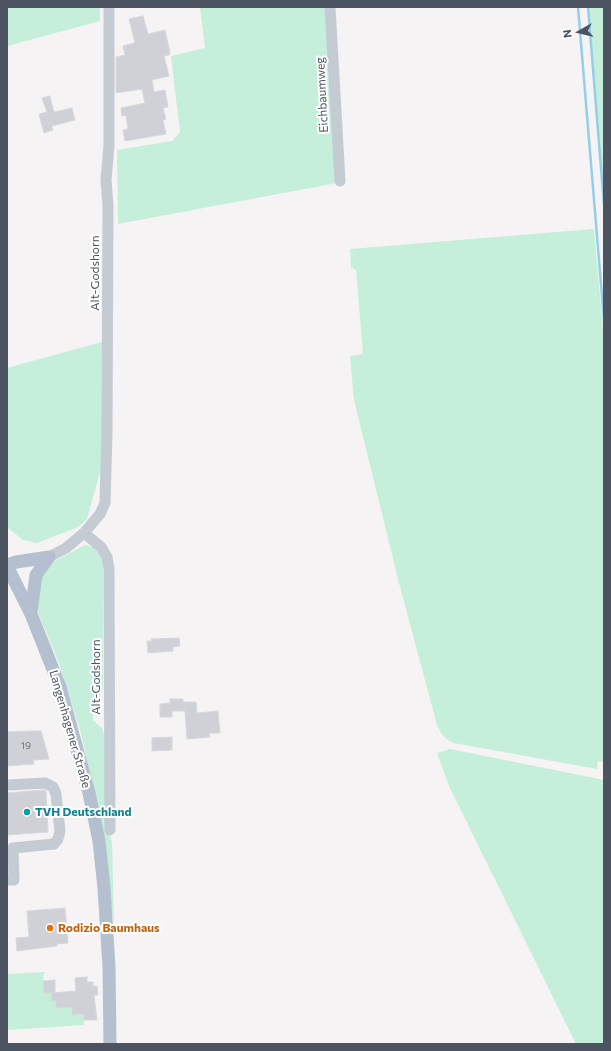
<!DOCTYPE html>
<html>
<head>
<meta charset="utf-8">
<style>
  body { margin:0 }
  #map { position:relative; width:611px; height:1051px; overflow:hidden; background:#f5f3f3; font-family:Commissioner,sans-serif }
  canvas { display:block }
  .frame { position:absolute; inset:0; border:8px solid #4b5460; pointer-events:none }
  .north { position:absolute; left:559px; top:12px; width:40px; height:40px; -webkit-text-stroke:3px #fff; paint-order:stroke; rotate:262deg; font-size:11px; font-weight:700; line-height:16px; text-align:center; color:#4b5460 }
  .north::after { content:''; display:block; margin:auto; width:14px; height:18px; background:#4b5460; clip-path:polygon(50% 0,100% 100%,50% 72%,0 100%) }
</style>
</head>
<body>
<div id="map">
<canvas width="611" height="1051"></canvas>
<div class="frame"></div>
<div class="north">N</div>
</div>
<script>
const ctx = document.querySelector('canvas').getContext('2d');
ctx.lineJoin = 'round';
function paint(path, color) {
  ctx.fillStyle = color;
  ctx.fill(path, 'evenodd');
}
function shape(rows) {
  const path = new Path2D();
  for (const r of rows) {
    path.moveTo(r[0], r[1]);
    for (let i = 2; i < r.length; i += 2) path.lineTo(r[i], r[i + 1]);
  }
  return path;
}
function stroke(path, color, width, dash) {
  ctx.strokeStyle = color;
  ctx.lineWidth = width;
  ctx.lineCap = dash ? 'butt' : 'round';
  ctx.setLineDash(dash || []);
  ctx.stroke(path);
}
function write(font, color, halo, rows, align = 'center') {
  ctx.font = font + ' Commissioner,sans-serif';
  ctx.lineWidth = 4;
  ctx.setLineDash([]);
  ctx.textBaseline = 'middle';
  ctx.strokeStyle = halo;
  ctx.fillStyle = color;
  for (const [text, x, y, turn = 0] of rows) {
    ctx.save();
    ctx.translate(x, y);
    ctx.rotate((+turn || 0) * Math.PI / 180);
    ctx.textAlign = isNaN(turn) ? turn : align;
    if (halo) ctx.strokeText(text, 0, 0);
    ctx.fillText(text, 0, 0);
    ctx.restore();
  }
}
const green = shape([
  [7,7,100,7,100,21,7,46],
  [200,7,326,7,337,183,118,224,117,150,172,141,180,132,171,56,205,48],
  [588,7,604,7,604,201,594,79],
  [594,229,604,341,604,762,598,761,597,769,454,743,446,739,441,733,437,725,399,583,354,400,350,356,363,354,356,270,351,267,350,249],
  [102,342,103,461,87,519,78,527,37,543,23,540,7,527,7,368],
  [85,545,96,548,103,560,103,688,93,713,93,720,102,728,104,735,108,832,112,842,114,924,96,802,81,733,59,663,39,615,36,602,41,573,53,562],
  [450,749,604,780,604,1044,576,1044,449,786,437,753],
  [45,972,43,977,44,992,51,992,52,1000,56,1000,56,1008,64,1008,64,1003,71,1003,72,1015,84,1014,84,1025,7,1030,7,974]
]);
const stream = shape([
  [578,7,604,320],
  [588,7,604,205]
]);
const building = shape([
  [143,16,148,34,165,30,170,52,169,55,164,56,169,76,152,80,154,92,165,90,168,107,163,108,166,119,163,120,166,134,125,141,123,130,128,129,126,115,122,116,121,108,145,103,142,89,116,93,116,57,125,55,123,46,135,43,129,19,143,16],
  [50,96,54,112,72,108,75,120,52,126,53,130,44,133,39,114,47,112,42,98,50,96],
  [179,638,180,646,173,647,173,651,148,653,147,641,152,641,151,639,179,638],
  [170,699,183,699,183,702,196,702,197,713,218,711,220,733,209,733,210,737,187,739,185,711,172,711,172,717,160,717,160,704,170,703,170,699],
  [31,731,41,731,49,759,33,760,34,764,7,766,7,732,31,731],
  [172,737,172,750,152,751,152,738,172,737],
  [44,790,46,791,48,832,7,835,7,793,44,790],
  [65,908,68,943,57,944,57,946,17,951,16,938,29,937,27,911,65,908],
  [87,977,87,982,93,982,93,986,97,986,98,995,94,995,97,1020,84,1020,84,1014,72,1015,72,1007,56,1008,56,1000,52,1001,51,993,76,991,75,978,87,977],
  [55,980,55,992,44,993,43,981,55,980]
]);
const minor = shape([
  [330,7,340,181],
  [84,533,101,547,107,557,109,569,110,830],
  [49,557,66,548,84,533,100,514,105,503,107,432,108,206,106,180,109,145,109,7],
  [7,785,45,783,53,787,56,794,60,831,58,839,54,844,13,848,14,880,7,880]
]);
const major = shape([
  [7,565,16,562,49,557],
  [7,566,31,614,60,687,89,793,99,841,104,888,109,967,110,1044],
  [31,612,36,575,49,557]
]);
const markers = [
  [27,812,4,"#0f9aa8"],
  [50,928,4,"#e8710a"]
];
const numberNames = [
  ["19",26,746]
];
const streetNames = [
  ["Eichbaumweg",322,95,-93],
  ["Alt-Godshorn",95,273,-90],
  ["Alt-Godshorn",96,677,-90],
  ["Langenhagener Straße",70,729,74]
];
const cultureNames = [
  ["TVH Deutschland",35,812]
];
const foodNames = [
  ["Rodizio Baumhaus",58,928]
];
paint(green, '#c5efda');
stroke(stream, '#94cfea', 2.5);
paint(building, '#d0d1d7');
stroke(building, '#d7d8de', 1);
stroke(minor, '#c4cbd3', 11);
stroke(major, '#b4bfd0', 13);
for (const [x, y, r, color] of markers) {
  const dot = new Path2D();
  dot.arc(x, y, r, 0, 2 * Math.PI);
  ctx.fillStyle = color;
  ctx.fill(dot);
  stroke(dot, '#fff', 1.5);
}
write('10px', '#6c737e', null, numberNames);
write('12px', '#4b5460', '#fff', streetNames);
write('bold 12px', '#0d838f', '#fff', cultureNames, 'left');
write('bold 12px', '#c56008', '#fff', foodNames, 'left');
</script>
</body>
</html>
